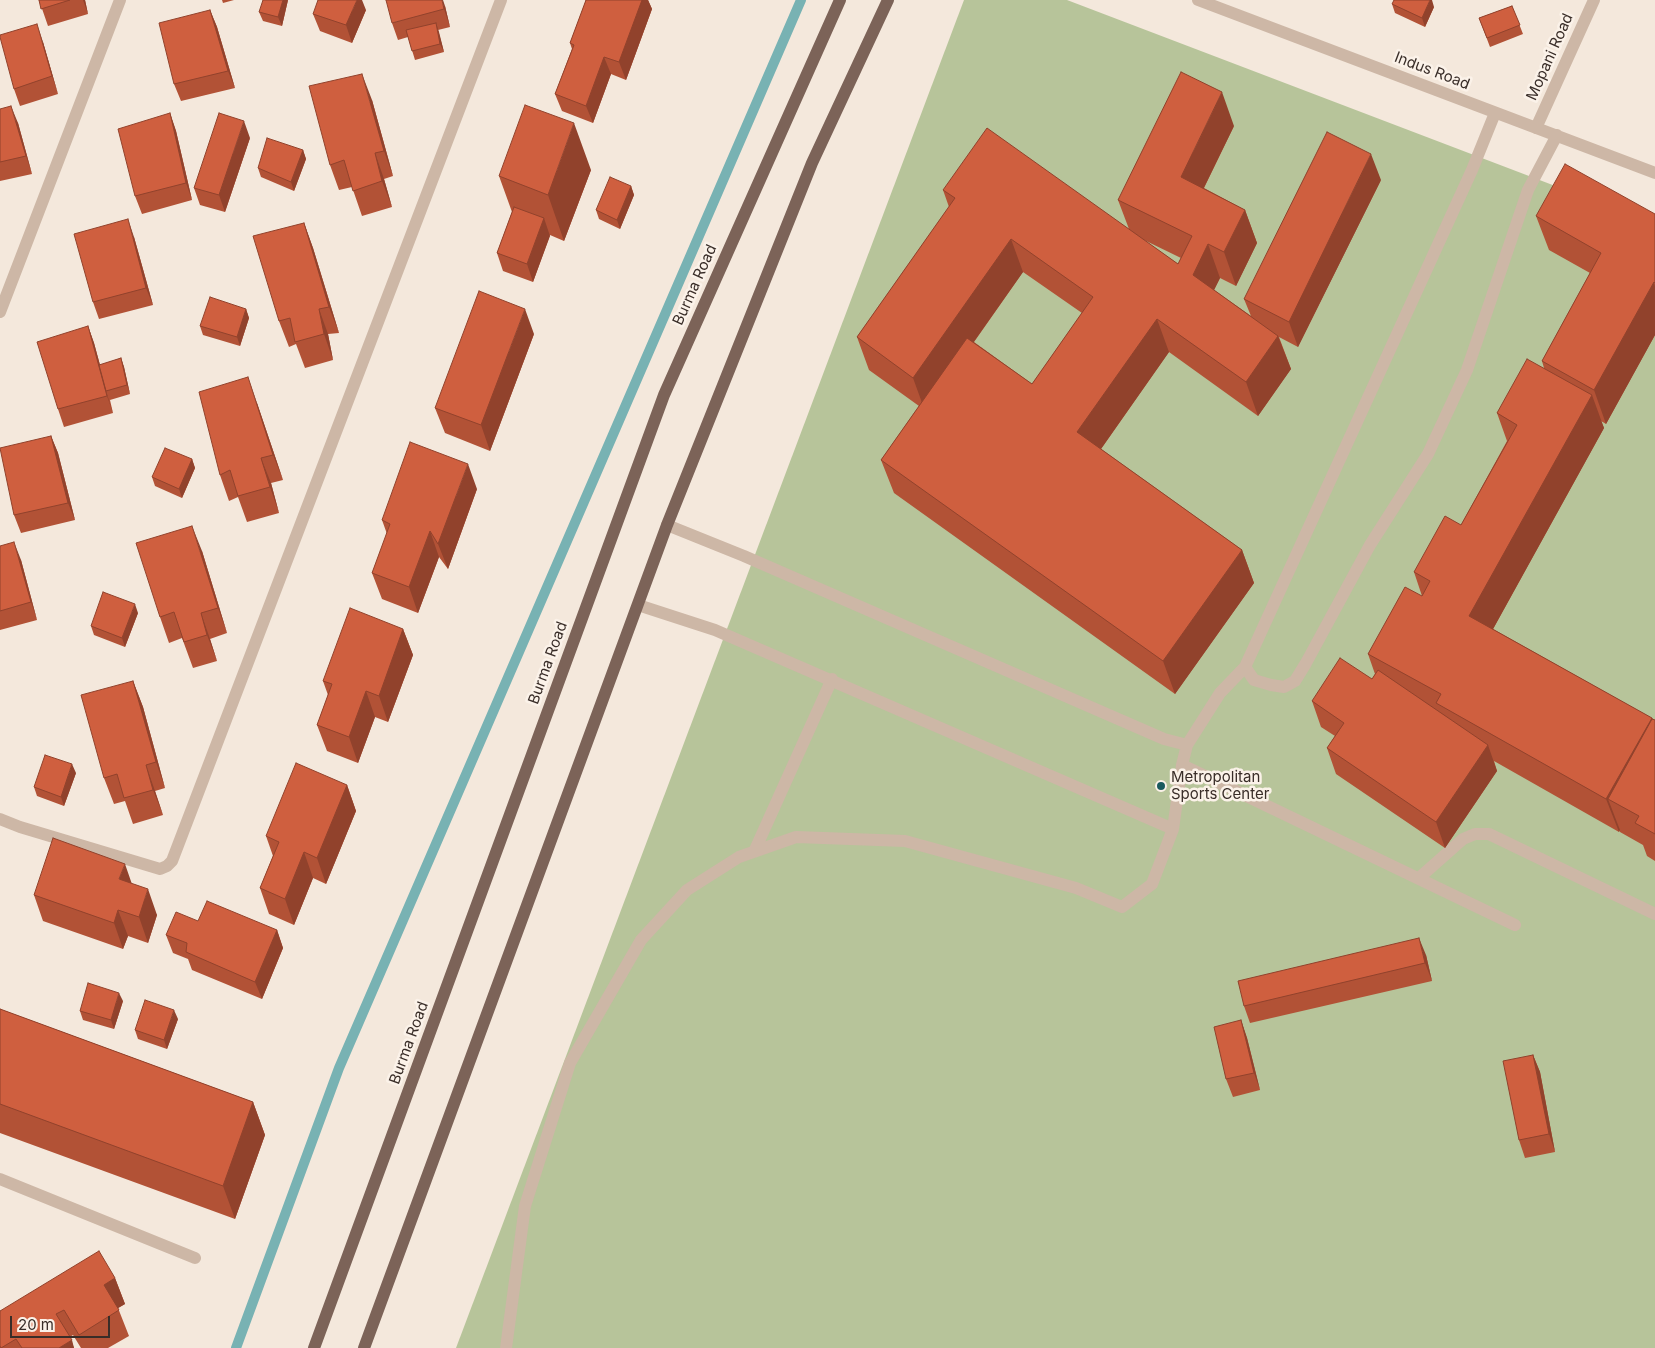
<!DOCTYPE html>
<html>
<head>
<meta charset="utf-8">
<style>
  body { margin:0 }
  #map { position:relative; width:1655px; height:1348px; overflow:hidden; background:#f4e8dc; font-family:Inter,sans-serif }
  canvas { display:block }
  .scale { position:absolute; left:10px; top:1316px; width:100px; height:22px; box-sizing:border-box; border:2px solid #392d28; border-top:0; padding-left:6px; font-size:15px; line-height:18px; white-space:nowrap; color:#392d28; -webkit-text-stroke:4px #fbf2e9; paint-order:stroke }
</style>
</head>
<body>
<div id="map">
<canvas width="1655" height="1348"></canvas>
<div class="scale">20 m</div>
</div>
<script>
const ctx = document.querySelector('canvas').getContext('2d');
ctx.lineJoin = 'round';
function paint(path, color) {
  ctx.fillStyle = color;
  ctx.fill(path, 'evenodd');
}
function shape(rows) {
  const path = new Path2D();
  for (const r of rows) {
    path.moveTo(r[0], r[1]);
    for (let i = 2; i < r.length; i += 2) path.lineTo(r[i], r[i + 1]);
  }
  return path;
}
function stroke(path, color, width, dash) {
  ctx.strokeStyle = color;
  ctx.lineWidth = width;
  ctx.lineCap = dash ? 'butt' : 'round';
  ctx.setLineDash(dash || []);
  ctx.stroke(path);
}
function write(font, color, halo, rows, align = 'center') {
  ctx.font = font + ' Inter,sans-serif';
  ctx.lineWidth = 5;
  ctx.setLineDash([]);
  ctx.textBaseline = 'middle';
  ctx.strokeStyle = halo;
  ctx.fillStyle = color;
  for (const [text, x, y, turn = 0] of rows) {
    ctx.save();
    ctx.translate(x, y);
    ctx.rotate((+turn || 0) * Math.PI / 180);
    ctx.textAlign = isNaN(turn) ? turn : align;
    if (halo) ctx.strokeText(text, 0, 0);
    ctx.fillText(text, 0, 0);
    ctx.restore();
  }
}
const green = shape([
  [964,0,1067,0,1655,224,1655,1348,456,1348]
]);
const stream = shape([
  [236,1348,339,1068,801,0]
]);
const minor = shape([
  [1198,0,1655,173],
  [1536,128,1594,0],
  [0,312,120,0],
  [667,525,744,556,1164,739,1187,745,1220,693,1245,667,1472,170,1495,113],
  [638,605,715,630,1173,829],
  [1245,667,1254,680,1271,685,1284,687,1295,681,1306,663,1370,545,1428,454,1467,370,1528,190,1557,135],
  [1182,765,1515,925],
  [0,819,20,827,160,869,167,866,172,861,501,0],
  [754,852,832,679],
  [1419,878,1463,839,1475,834,1489,834,1655,914],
  [0,1179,195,1258],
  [506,1348,525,1206,570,1063,641,940,687,890,739,857,796,837,905,841,1076,888,1122,907,1152,884,1173,829,1182,765,1187,745]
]);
const major = shape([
  [314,1348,664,395,840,0],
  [364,1348,667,525,812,163,888,0]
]);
const wall = shape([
  [39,0,85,0,88,14,48,26],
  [222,0,234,0,223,3],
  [288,0,282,26,263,21,259,12],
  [586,0,648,0,652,9,626,80,611,74,593,123,562,111,555,94,572,49,570,43],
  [1392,4,1434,7,1425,27,1395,13],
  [445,6,450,27,438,30,444,52,415,60,408,37,398,40,392,23],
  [1512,6,1523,34,1490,47,1479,18],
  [210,10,217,27,235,88,181,101,174,84],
  [366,10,352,43,320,31,313,14],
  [43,42,58,94,20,106,14,89],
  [372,100,393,176,384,179,392,207,362,216,352,187,339,190,330,165],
  [0,109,18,123,32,174,0,181],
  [170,113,176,131,192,200,142,214,135,196],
  [1234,126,1204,188,1245,210,1257,243,1236,286,1220,278,1214,290,1251,316,1244,299,1381,180,1298,347,1279,337,1291,369,1258,416,1169,352,1101,449,1242,550,1254,583,1175,694,894,493,881,460,919,406,869,370,857,337,949,207,943,190,1129,229,1118,200],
  [1144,240,1181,258,1178,264],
  [1023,272,1082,313,1032,384,974,342],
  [250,138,225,212,200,205,194,188],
  [303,150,306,159,294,191,261,177,258,168],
  [591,170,564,241,550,235,533,282,503,271,497,253,512,212,499,176],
  [631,186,634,195,620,229,599,219,596,210],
  [1655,214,1655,335,1606,424,1601,421,1604,428,1493,629,1655,720,1655,861,1647,856,1643,845,1620,832,1620,830,1619,832,1494,761,1497,771,1445,848,1336,774,1327,748,1335,736,1321,727,1312,701,1372,679,1375,674,1368,654,1422,596,1414,572,1461,525,1507,441,1497,413,1544,368,1542,361,1590,273,1549,250,1536,216],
  [304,223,313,248,339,333,328,334,333,360,305,368,296,344,289,347,279,321],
  [134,237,153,305,99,319,93,302],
  [246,309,249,318,240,346,203,335,200,326],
  [88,326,94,343,100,365,121,358,124,367,130,394,110,400,113,413,64,427,58,409],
  [534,334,490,451,445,433,435,408],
  [257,403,283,480,271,483,279,513,247,522,238,497,229,501,220,475],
  [51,436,58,453,75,520,21,533,14,515],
  [192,459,195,468,182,498,155,486,152,477],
  [477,489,448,569,439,557,418,613,382,599,372,573,387,534,382,520],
  [0,546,21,560,37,620,0,630],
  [202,551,227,633,210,639,217,661,193,668,182,638,169,643,160,617],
  [138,613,125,647,94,635,91,626],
  [403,629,413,655,388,722,375,717,358,763,327,751,317,725,328,695,323,681],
  [133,681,143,707,165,788,155,791,163,815,133,824,125,801,114,804,104,778],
  [76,773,64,806,37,796,34,787],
  [347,785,356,811,326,884,313,878,294,925,269,914,260,888,273,856,266,836],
  [132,884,157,915,148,943,128,936,123,949,43,921,34,895],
  [198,921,277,930,283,948,262,999,192,970,188,959,173,953,166,935],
  [1426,955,1432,981,1250,1023,1244,1006],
  [123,1001,114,1029,83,1020,80,1011],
  [0,1009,253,1102,265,1135,235,1219,0,1133],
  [178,1019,167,1049,138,1039,135,1030],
  [1241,1020,1247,1038,1260,1090,1233,1097,1226,1079],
  [1533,1055,1540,1072,1555,1152,1525,1158,1519,1140],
  [115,1278,125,1304,118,1308,129,1336,108,1348,81,1348,73,1335,70,1337,74,1348,0,1348,0,1311]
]);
const shadedWall = shape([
  [83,0,85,0,88,14],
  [283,0,288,0,282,26,278,17],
  [357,0,362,0,366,10,352,43,346,25],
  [442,0,443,0,445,6,450,27,444,9],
  [642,0,648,0,652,9,626,80,619,62],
  [1430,0,1432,0,1434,7,1425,27,1422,18],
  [210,10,217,27,235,88,228,71],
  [436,23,439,32,444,52,440,44],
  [37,24,43,42,58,94,52,76],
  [604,57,611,74,593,123,586,106],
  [362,74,372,100,393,176,384,151],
  [1222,92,1234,126,1193,210,1181,177],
  [11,106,18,123,32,174,26,156],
  [170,113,176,131,192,200,186,183],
  [244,121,250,138,225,212,219,195],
  [574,123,591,170,564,241,548,195],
  [303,150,306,159,294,191,291,182],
  [375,153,384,179,392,207,382,181],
  [1371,154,1381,180,1298,347,1289,322],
  [631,186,634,195,620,229,617,220],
  [1245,210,1257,243,1236,286,1224,252],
  [544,218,550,236,533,282,527,264],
  [128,219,134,237,153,305,146,288],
  [304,223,313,248,339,333,329,307],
  [1011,239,1023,272,925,411,913,378],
  [1208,244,1220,278,1205,308,1193,275],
  [1654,282,1655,286,1655,335,1606,424,1594,390],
  [246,309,249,318,240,346,237,337],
  [319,309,328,334,333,360,324,334],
  [525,309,534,334,490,451,481,425],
  [1157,319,1169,352,1089,466,1077,432],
  [88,326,94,343,107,391,106,391,113,413,107,396],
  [1278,336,1291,369,1258,416,1246,382],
  [121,358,124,367,130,394,127,385],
  [248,377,257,403,283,480,273,455],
  [1592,395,1604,428,1482,649,1469,616],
  [51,436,58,453,75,520,68,503],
  [261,458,271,483,279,513,270,487],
  [192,459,195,468,182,498,179,489],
  [468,464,477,489,448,569,438,544],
  [192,526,202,551,227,633,218,608],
  [430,531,439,557,418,613,409,587],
  [14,542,21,560,37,620,31,602],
  [1242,550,1254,583,1175,694,1163,661],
  [135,604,138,613,125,647,122,638],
  [201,613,210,639,217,661,207,635],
  [403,629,413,655,388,722,379,696],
  [133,681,143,707,165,788,156,762],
  [366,691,375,717,358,763,349,737],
  [1652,718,1655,727,1608,799,1620,830,1619,832,1606,799],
  [1488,745,1497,771,1445,848,1436,822],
  [72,764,76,773,64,806,61,797],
  [146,765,155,791,163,815,153,790],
  [347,785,356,811,326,884,317,858],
  [304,852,313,878,294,925,285,899],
  [125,864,134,890,119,879],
  [148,889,157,915,148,943,139,917],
  [118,910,128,936,123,949,114,923],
  [277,930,283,948,262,999,255,982],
  [1419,938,1426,955,1432,981,1425,963],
  [119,993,123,1001,114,1029,111,1020],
  [174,1010,178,1019,167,1049,164,1040],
  [1241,1020,1247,1038,1260,1090,1254,1073],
  [1533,1055,1540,1072,1555,1152,1549,1134],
  [253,1102,265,1135,235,1219,223,1186],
  [115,1278,125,1304,113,1311,104,1285],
  [72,1340,74,1348,59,1348]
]);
const building = shape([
  [39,0,70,0,41,9,39,0],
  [263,0,283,0,278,17,259,12,263,0],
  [318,0,357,0,346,25,313,14,318,0],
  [386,0,442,0,444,9,392,23,386,0],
  [586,0,642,0,619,62,604,57,586,106,555,94,574,45,570,43,586,0],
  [1394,0,1430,0,1422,18,1392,4,1394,0],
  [1512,6,1520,25,1487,38,1479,18,1512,6],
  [210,10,228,71,174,84,159,23,210,10],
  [436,23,440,44,412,51,406,30,436,23],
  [37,24,52,76,14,89,0,37,0,35,37,24],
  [1181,72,1222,92,1181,177,1245,210,1224,252,1208,244,1193,275,1278,336,1246,382,1157,319,1077,432,1242,550,1163,661,881,460,967,338,1032,384,1093,297,1011,239,913,378,857,337,955,198,943,190,987,128,1178,264,1192,236,1118,200,1181,72],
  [362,74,384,151,375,153,382,181,353,191,344,160,330,165,309,86,362,74],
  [525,105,574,123,548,195,499,176,525,105],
  [11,106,26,156,0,162,0,109,11,106],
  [170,113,186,183,135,196,118,129,170,113],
  [219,113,244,121,219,195,194,188,219,113],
  [1327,132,1371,154,1289,322,1244,299,1327,132],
  [267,138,303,150,291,182,258,168,267,138],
  [1565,164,1655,214,1655,283,1654,282,1594,390,1542,361,1601,253,1536,216,1565,164],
  [610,177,631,186,617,220,596,210,610,177],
  [514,207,544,218,527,264,497,253,514,207],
  [128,219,146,288,93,302,74,234,128,219],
  [304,223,329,307,319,309,324,334,295,342,290,318,279,321,253,236,304,223],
  [479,291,525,309,481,425,435,408,479,291],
  [210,297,246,309,237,337,200,326,210,297],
  [88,326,107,396,58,409,37,342,88,326],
  [121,358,127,385,106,391,99,365,121,358],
  [1527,359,1592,395,1469,616,1652,718,1606,799,1436,703,1441,694,1368,654,1405,587,1422,596,1430,581,1414,572,1445,516,1461,525,1517,425,1497,413,1527,359],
  [248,377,273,455,261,458,270,487,238,496,230,470,220,475,199,392,248,377],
  [51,436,68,503,14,515,0,448,51,436],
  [410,442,468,464,438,544,430,531,409,587,372,573,390,524,382,520,410,442],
  [165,448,192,459,179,489,152,477,165,448],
  [192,526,218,608,201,613,207,635,184,642,174,612,160,617,136,543,192,526],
  [14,542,31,602,0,611,0,546,14,542],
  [103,592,135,604,122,638,91,626,103,592],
  [350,608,403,629,379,696,366,691,349,737,317,725,332,684,323,681,350,608],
  [1340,658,1372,679,1378,670,1488,745,1436,822,1327,748,1344,723,1312,701,1340,658],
  [133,681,156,762,146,765,153,790,124,798,117,774,104,778,81,695,133,681],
  [1652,719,1655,720,1655,834,1635,823,1639,816,1608,799,1652,719],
  [45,755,72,764,61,797,34,787,45,755],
  [296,763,347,785,317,858,304,852,285,899,260,888,279,842,266,836,296,763],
  [53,838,125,864,119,879,148,889,139,917,118,910,114,923,34,895,53,838],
  [207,901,277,930,255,982,186,952,187,943,166,935,176,912,198,921,207,901],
  [1419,938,1425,963,1244,1006,1238,981,1419,938],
  [88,983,119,993,111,1020,80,1011,88,983],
  [145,1000,174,1010,164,1040,135,1030,145,1000],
  [0,1009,253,1102,223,1186,0,1104,0,1009],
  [1241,1020,1254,1073,1226,1079,1214,1027,1241,1020],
  [1533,1055,1549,1134,1519,1140,1503,1061,1533,1055],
  [99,1251,115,1278,104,1285,119,1310,79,1335,64,1310,56,1314,72,1340,59,1348,22,1348,16,1339,1,1348,0,1346,0,1311,99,1251]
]);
const markers = [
  [1161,786,5,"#1a5a5e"]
];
const streetNames = [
  ["Mopani Road",1550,57,-66],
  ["Indus Road",1432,71,21],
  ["Burma Road",695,285,-66],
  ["Burma Road",548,663,-70],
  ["Burma Road",409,1043,-70]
];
const poiNames = [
  ["Metropolitan",1171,777],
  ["Sports Center",1171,794]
];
paint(green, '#b7c49a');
stroke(stream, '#78b2b3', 10);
stroke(minor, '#cdb7a6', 12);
stroke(major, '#7c6358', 12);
paint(wall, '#b25236');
paint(shadedWall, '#91422c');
paint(building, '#cf5f3f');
stroke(building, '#91422c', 1);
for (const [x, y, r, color] of markers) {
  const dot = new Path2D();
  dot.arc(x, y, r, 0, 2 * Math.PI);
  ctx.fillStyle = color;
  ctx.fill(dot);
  stroke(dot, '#fbf2e9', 2);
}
write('15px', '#392d28', '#fbf2e9', streetNames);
write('15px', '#392d28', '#fbf2e9', poiNames, 'left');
</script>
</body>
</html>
